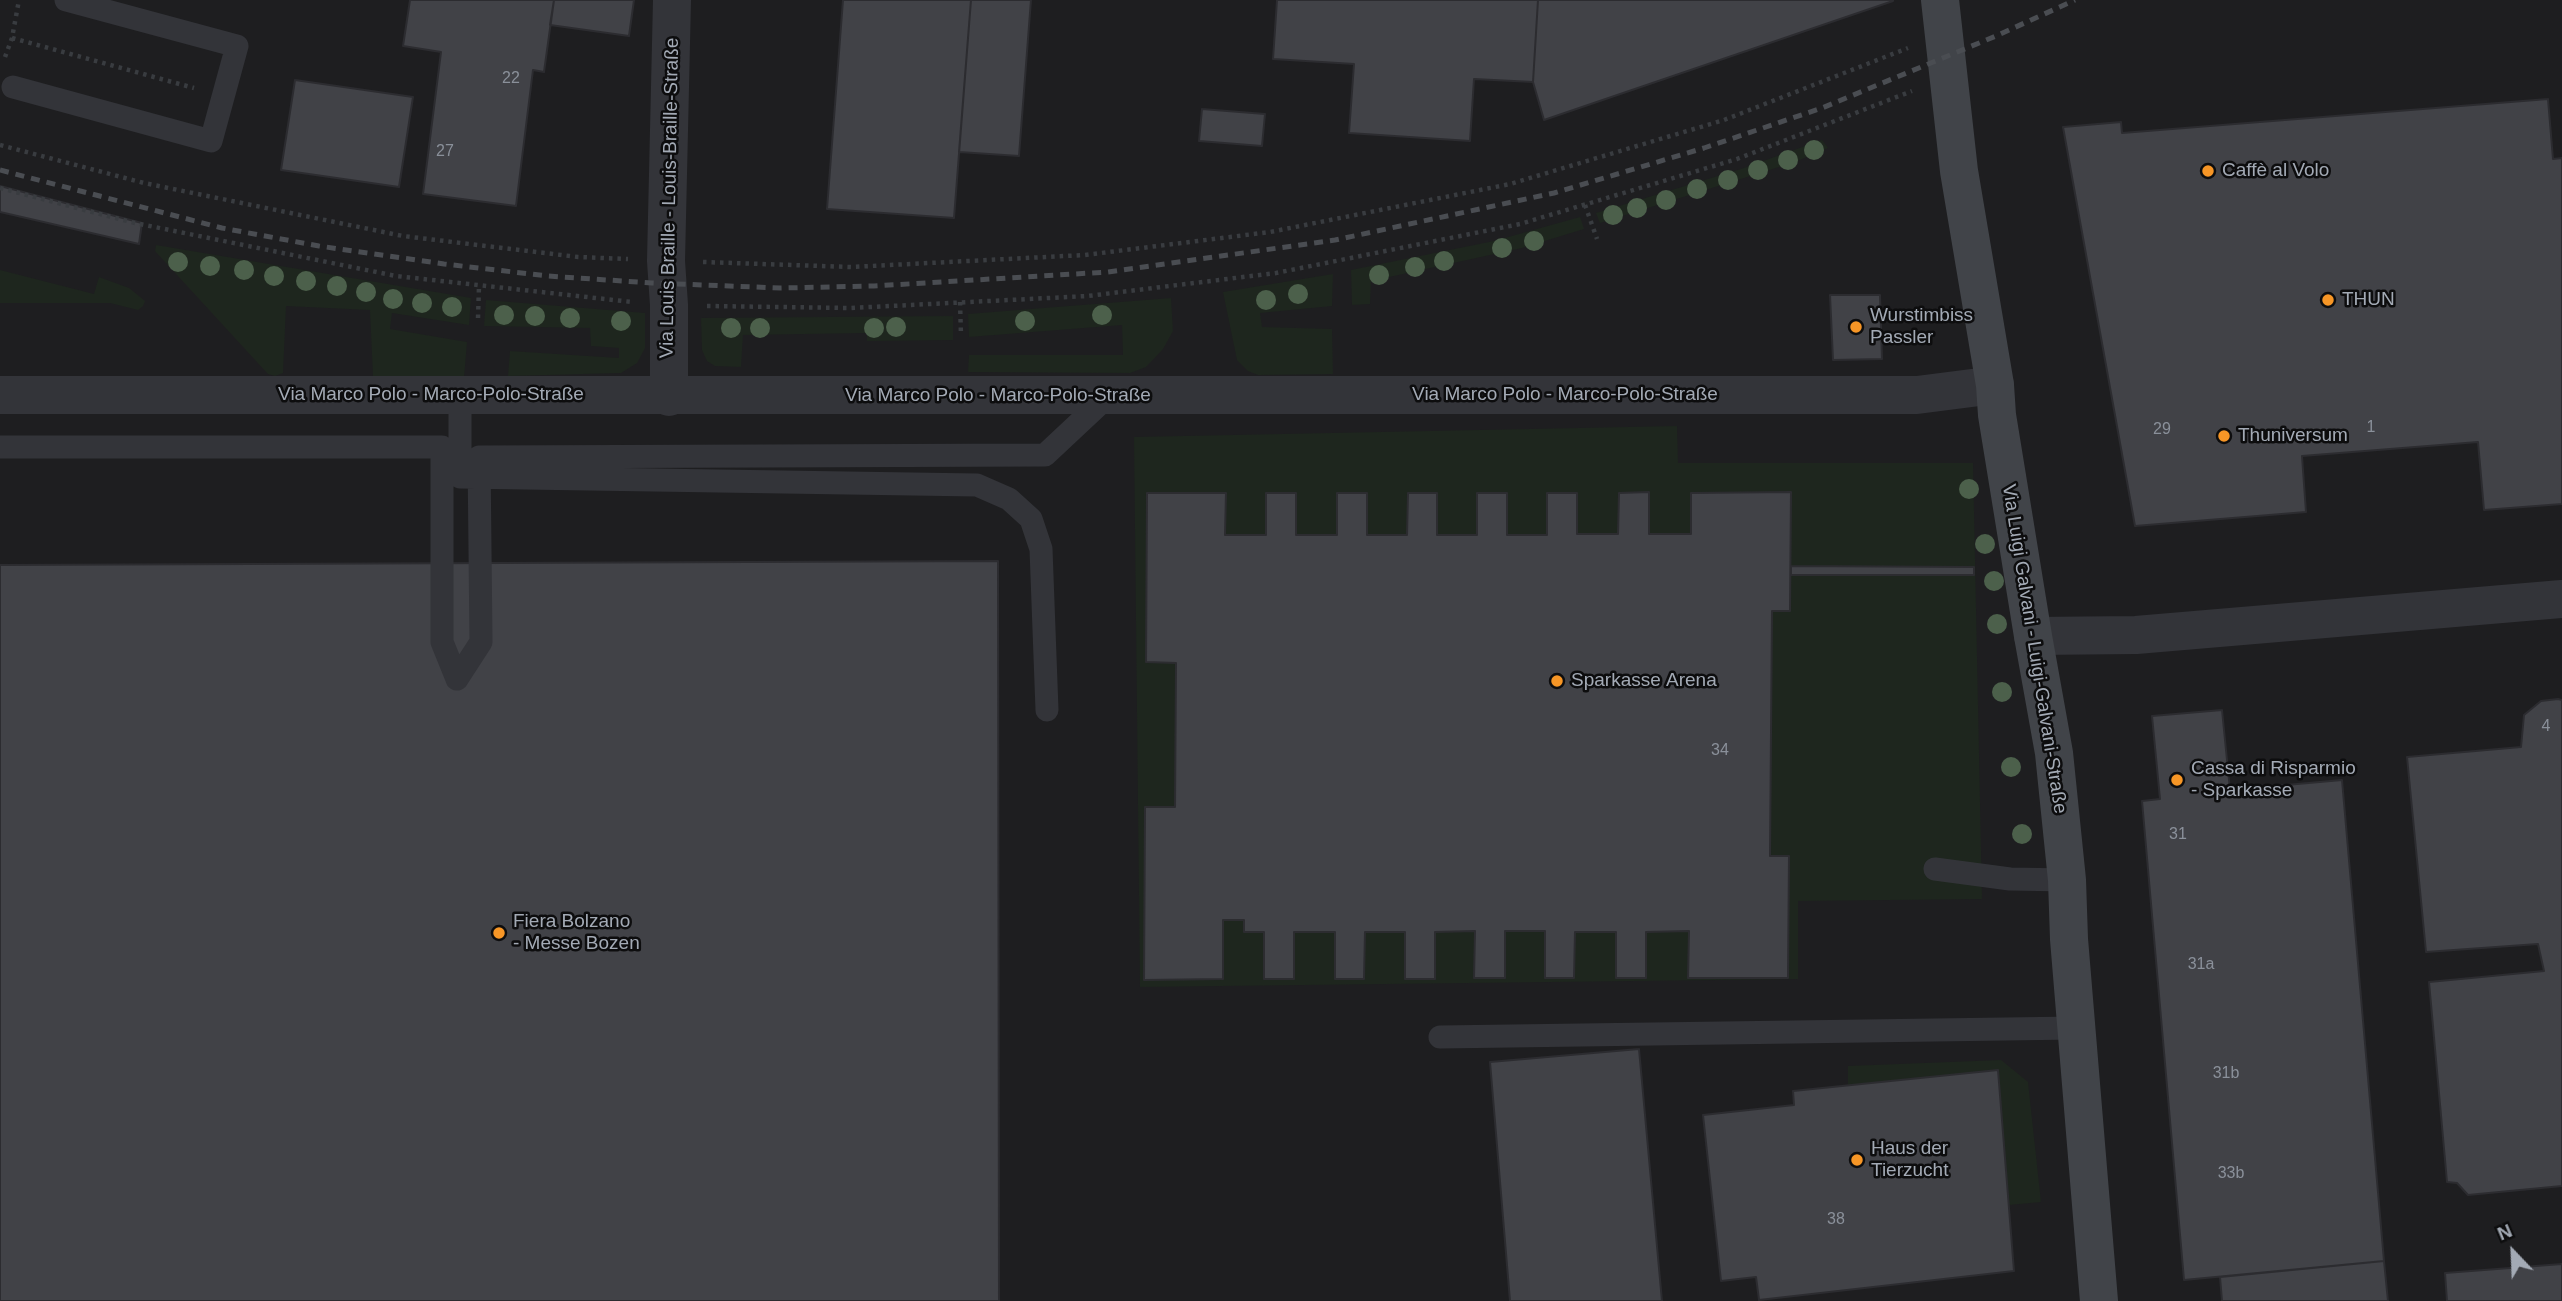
<!DOCTYPE html>
<html>
<head>
<meta charset="utf-8">
<style>
  body { margin:0 }
  #map { position:relative; width:2562px; height:1301px; overflow:hidden; background:#121213; font-family:Helvetica,sans-serif }
  canvas { display:block }
  .north { position:absolute; left:2478px; top:1217px; width:70px; height:70px; -webkit-text-stroke:5px #0d0d0e; paint-order:stroke; rotate:337deg; font-size:19px; font-weight:700; line-height:28px; text-align:center; color:#a3aab5 }
  .north::after { content:''; display:block; margin:auto; width:24px; height:32px; background:#a3aab5; clip-path:polygon(50% 0,100% 100%,50% 72%,0 100%) }
</style>
</head>
<body>
<div id="map">
<canvas width="2562" height="1301"></canvas>
<div class="north">N</div>
</div>
<script>
const ctx = document.querySelector('canvas').getContext('2d');
ctx.lineJoin = 'round';
function paint(path, color) {
  ctx.fillStyle = color;
  ctx.fill(path, 'evenodd');
}
function shape(rows) {
  const path = new Path2D();
  for (const r of rows) {
    path.moveTo(r[0], r[1]);
    for (let i = 2; i < r.length; i += 2) path.lineTo(r[i], r[i + 1]);
  }
  return path;
}
function stroke(path, color, width, dash) {
  ctx.strokeStyle = color;
  ctx.lineWidth = width;
  ctx.lineCap = dash ? 'butt' : 'round';
  ctx.setLineDash(dash || []);
  ctx.stroke(path);
}
function write(font, color, halo, rows, align = 'center') {
  ctx.font = font + ' Helvetica,sans-serif';
  ctx.lineWidth = 5;
  ctx.setLineDash([]);
  ctx.textBaseline = 'middle';
  ctx.strokeStyle = halo;
  ctx.fillStyle = color;
  for (const [text, x, y, turn = 0] of rows) {
    ctx.save();
    ctx.translate(x, y);
    ctx.rotate((+turn || 0) * Math.PI / 180);
    ctx.textAlign = isNaN(turn) ? turn : align;
    if (halo) ctx.strokeText(text, 0, 0);
    ctx.fillText(text, 0, 0);
    ctx.restore();
  }
}
const built = shape([
  [0,0,2562,0,2562,1301,0,1301]
]);
const green = shape([
  [1822,140,1828,148,1795,162,1600,223,1596,213,1741,169],
  [1580,217,1584,229,1522,248,1371,281,1370,304,1352,305,1351,270,1494,241],
  [156,245,471,298,469,325,392,313,390,329,467,342,464,378,373,377,370,310,286,306,283,373,275,376,268,374,155,251],
  [0,270,94,294,99,277,129,288,145,301,143,306,138,310,110,303,0,303],
  [1333,274,1332,306,1260,313,1262,327,1332,329,1333,374,1258,375,1248,371,1237,360,1223,292],
  [1171,298,1173,331,1163,349,1146,367,1130,373,968,372,969,355,1123,355,1122,325,969,337,968,314],
  [486,300,645,313,645,348,637,363,621,373,508,376,510,351,619,358,619,348,591,346,590,328,484,326],
  [953,316,953,340,867,341,867,333,743,335,741,367,715,366,707,361,702,350,701,318],
  [1677,426,1678,463,1973,463,1982,899,1798,901,1798,979,1140,987,1134,437],
  [2001,1060,2028,1082,2041,1202,2009,1205,1998,1071,1848,1085,1848,1066]
]);
const building = shape([
  [410,0,554,0,544,72,533,70,516,206,423,194,441,52,403,46,410,0],
  [554,0,634,0,629,36,550,25,554,0],
  [843,0,971,0,954,218,827,209,843,0],
  [971,0,1031,0,1019,156,959,152,971,0],
  [1277,0,1538,0,1533,82,1474,79,1470,141,1349,133,1354,64,1273,59,1277,0],
  [1538,0,1893,0,1893,1,1544,120,1533,82,1538,0],
  [295,80,413,97,399,187,281,170,295,80],
  [2548,99,2553,159,2562,158,2562,504,2484,510,2478,442,2302,456,2306,512,2135,526,2063,127,2121,122,2122,133,2548,99],
  [1202,109,1265,114,1262,146,1199,141,1202,109],
  [0,186,142,223,139,244,0,212,0,186],
  [1830,295,1880,295,1882,359,1833,360,1830,295],
  [1649,492,1649,534,1691,534,1691,493,1791,492,1790,611,1772,611,1770,856,1789,856,1788,978,1688,978,1689,931,1646,932,1646,978,1616,978,1616,932,1575,932,1574,978,1545,978,1545,931,1505,931,1505,978,1474,978,1475,931,1435,932,1435,979,1405,979,1405,932,1365,932,1364,979,1335,979,1335,932,1294,932,1294,979,1264,979,1264,932,1244,932,1244,920,1223,920,1223,979,1144,980,1145,807,1175,807,1176,663,1146,662,1147,493,1226,493,1225,535,1266,535,1266,493,1296,493,1296,535,1337,535,1337,493,1367,493,1367,535,1407,535,1408,493,1437,493,1437,535,1477,535,1477,493,1507,493,1507,535,1547,535,1547,493,1577,493,1577,534,1618,534,1619,493,1649,492],
  [998,561,999,1301,0,1301,0,565,998,561],
  [1791,566,1974,567,1974,575,1791,575,1791,566],
  [2558,699,2562,700,2562,1186,2468,1195,2457,1183,2447,1182,2429,982,2544,971,2538,944,2426,952,2407,757,2521,747,2524,715,2541,701,2558,699],
  [2222,710,2230,790,2342,780,2384,1261,2184,1280,2142,801,2160,799,2152,716,2222,710],
  [1639,1049,1662,1301,1510,1301,1490,1062,1639,1049],
  [1998,1070,2014,1271,1759,1300,1756,1277,1721,1281,1703,1115,1794,1105,1793,1091,1998,1070],
  [2384,1261,2388,1301,2222,1301,2220,1277,2384,1261],
  [2562,1264,2562,1301,2447,1301,2445,1273,2562,1264]
]);
const path = shape([
  [12,38,194,88],
  [5,57,12,38,19,0],
  [0,145,144,183,403,236,578,257,628,259],
  [0,188,135,223,396,276,632,302],
  [1585,205,1597,239],
  [703,262,851,267,1085,255,1270,232,1510,184,1724,120,1908,48],
  [960,302,961,335],
  [707,306,851,308,1088,296,1276,273,1520,224,1737,159,1912,91],
  [478,318,479,286]
]);
const lane = shape([
  [13,87,211,141,237,46,66,0],
  [460,393,460,477,977,485,1009,499,1031,519,1041,549,1047,710],
  [0,447,442,447,442,642,457,679],
  [457,679,481,642,479,457,1045,455,1108,396],
  [1935,869,2010,879,2067,880],
  [1440,1037,2076,1028]
]);
const street = shape([
  [0,395,1917,395,1995,385],
  [669,397,669,305,666,261,672,0],
  [2033,636,2136,635,2562,599]
]);
const secondary = shape([
  [1940,0,1959,171,1995,385,1997,415,2033,636,2054,753,2067,880,2069,939,2099,1301]
]);
const rail = shape([
  [0,170,222,228,319,246,444,264,548,276,652,283,781,288,874,286,1108,272,1335,240,1554,193,1704,148,1822,108,1996,36,2075,0]
]);
const trees = [
  [1814,150],
  [1788,160],
  [1758,170],
  [1728,180],
  [1697,189],
  [1666,200],
  [1637,208],
  [1613,215],
  [1534,241],
  [1502,248],
  [1444,261],
  [178,262],
  [210,266],
  [1415,267],
  [244,270],
  [1379,275],
  [274,276],
  [306,281],
  [337,286],
  [366,292],
  [1298,294],
  [393,299],
  [1266,300],
  [422,303],
  [452,307],
  [504,315],
  [1102,315],
  [535,316],
  [570,318],
  [621,321],
  [1025,321],
  [896,327],
  [731,328],
  [760,328],
  [874,328],
  [1969,489],
  [1985,544],
  [1994,581],
  [1997,624],
  [2002,692],
  [2011,767],
  [2022,834]
];
const markers = [
  [2208,171,7,"#f79626"],
  [2328,300,7,"#f79626"],
  [1856,327,7,"#f79626"],
  [2224,436,7,"#f79626"],
  [1557,681,7,"#f79626"],
  [2177,780,7,"#f79626"],
  [499,933,7,"#f79626"],
  [1857,1160,7,"#f79626"]
];
const numberNames = [
  ["22",511,79],
  ["27",445,152],
  ["1",2371,428],
  ["29",2162,430],
  ["4",2546,727],
  ["34",1720,751],
  ["31",2178,835],
  ["31a",2201,965],
  ["31b",2226,1074],
  ["33b",2231,1174],
  ["38",1836,1220]
];
const poiNames = [
  ["Caffè al Volo",2222,171],
  ["THUN",2342,300],
  ["Wurstimbiss",1870,316],
  ["Passler",1870,338],
  ["Thuniversum",2238,436],
  ["Sparkasse Arena",1571,681],
  ["Cassa di Risparmio",2191,769],
  ["- Sparkasse",2191,791],
  ["Fiera Bolzano",513,922],
  ["- Messe Bozen",513,944],
  ["Haus der",1871,1149],
  ["Tierzucht",1871,1171]
];
const streetNames = [
  ["Via Louis Braille - Louis-Braille-Straße",670,198,-89],
  ["Via Marco Polo - Marco-Polo-Straße",431,395],
  ["Via Marco Polo - Marco-Polo-Straße",1565,395],
  ["Via Marco Polo - Marco-Polo-Straße",998,396],
  ["Via Luigi Galvani - Luigi-Galvani-Straße",2034,649,81]
];
paint(built, '#1e1e20');
paint(green, '#1e261e');
paint(building, '#414247');
stroke(building, '#2c2c30', 2);
stroke(path, '#393c40', 4.5, [3.5, 5]);
stroke(lane, '#333439', 23);
stroke(street, '#333439', 38);
stroke(secondary, '#414449', 38);
stroke(rail, '#4a4d52', 5, [9, 7]);
ctx.fillStyle = '#4c604b';
for (const [x, y] of trees) {
  ctx.beginPath();
  ctx.arc(x, y, 10, 0, 2 * Math.PI);
  ctx.fill();
}
for (const [x, y, r, color] of markers) {
  const dot = new Path2D();
  dot.arc(x, y, r, 0, 2 * Math.PI);
  ctx.fillStyle = color;
  ctx.fill(dot);
  stroke(dot, '#0d0d0e', 2.5);
}
write('16px', '#8a909a', null, numberNames);
write('19px', '#a3aab5', '#0d0d0e', poiNames, 'left');
write('19px', '#a3aab5', '#0d0d0e', streetNames);
</script>
</body>
</html>
